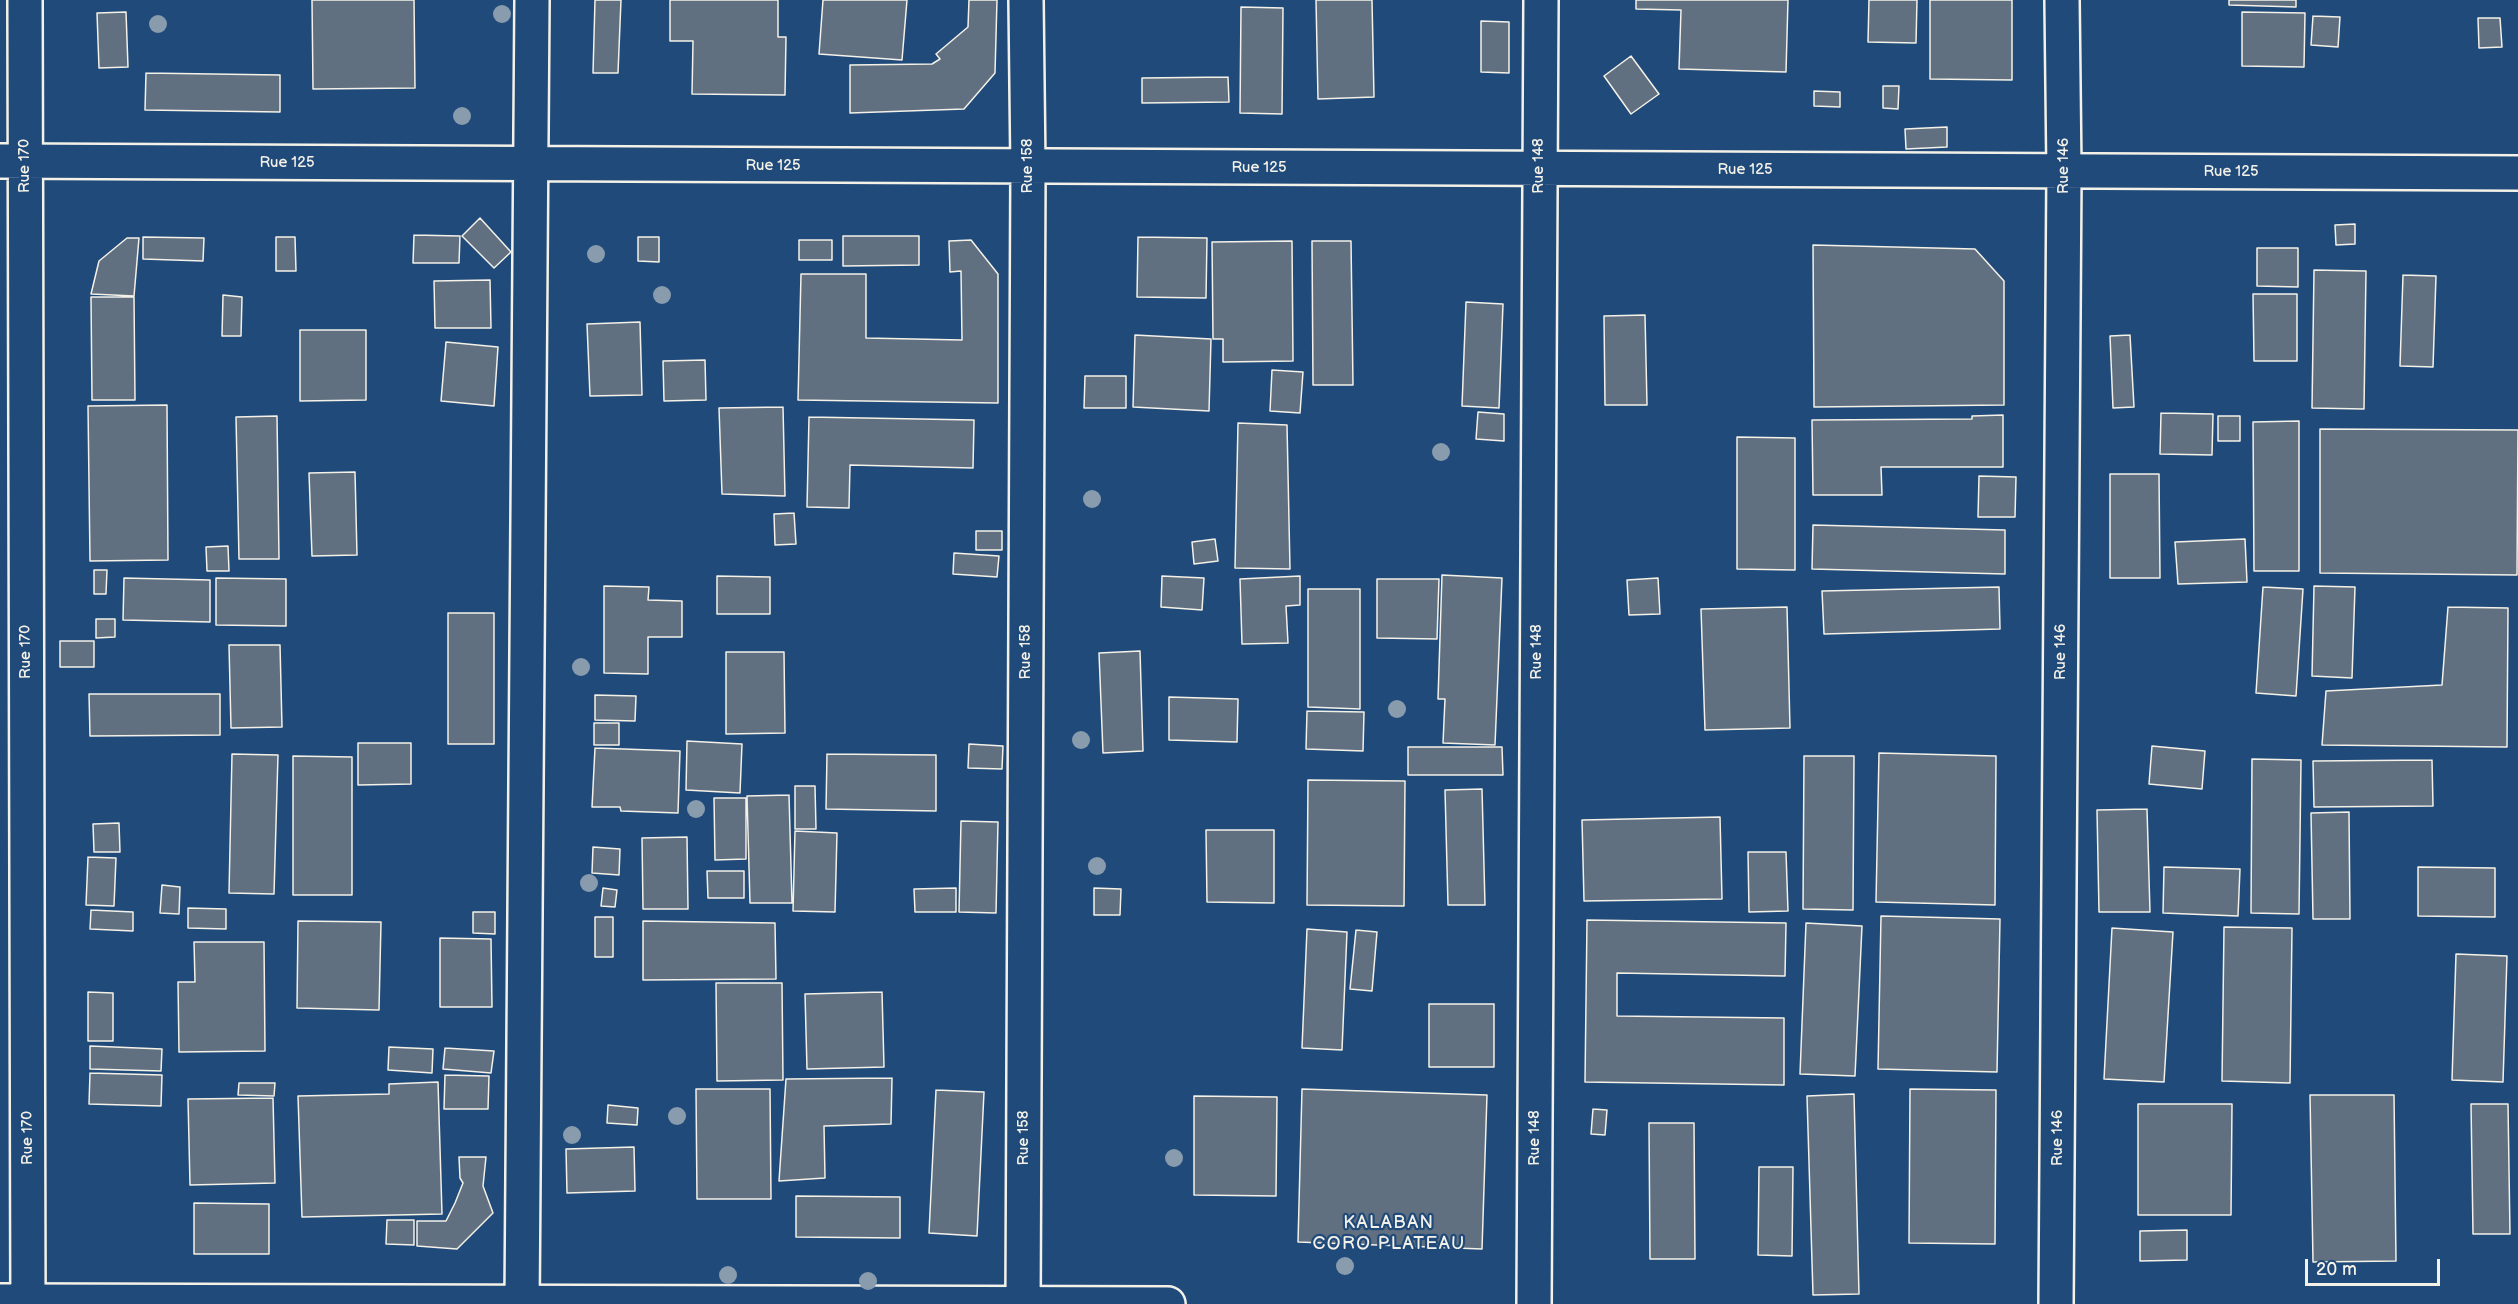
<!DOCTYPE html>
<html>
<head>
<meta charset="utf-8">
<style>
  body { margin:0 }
  #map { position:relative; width:2518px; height:1304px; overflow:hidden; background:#1f4a7a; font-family:"Balsamiq Sans",sans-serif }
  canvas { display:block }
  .scale { position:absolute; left:2305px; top:1259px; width:135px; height:27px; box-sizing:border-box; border:3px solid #f4f1e8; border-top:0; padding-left:8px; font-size:18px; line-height:21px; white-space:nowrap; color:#f4f1e8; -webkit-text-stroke:4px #1f4a7a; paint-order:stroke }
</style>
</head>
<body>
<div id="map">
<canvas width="2518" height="1304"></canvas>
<div class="scale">20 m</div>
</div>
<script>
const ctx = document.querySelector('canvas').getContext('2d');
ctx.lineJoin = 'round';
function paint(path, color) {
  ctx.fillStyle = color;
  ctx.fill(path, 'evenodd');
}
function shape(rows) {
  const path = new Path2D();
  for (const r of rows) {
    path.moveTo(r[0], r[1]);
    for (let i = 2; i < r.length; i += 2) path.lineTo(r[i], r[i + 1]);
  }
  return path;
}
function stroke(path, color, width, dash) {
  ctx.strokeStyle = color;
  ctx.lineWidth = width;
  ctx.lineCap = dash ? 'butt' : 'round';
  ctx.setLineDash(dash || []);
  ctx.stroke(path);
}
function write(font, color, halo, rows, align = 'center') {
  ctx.font = font + ' "Balsamiq Sans",sans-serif';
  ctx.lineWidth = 4.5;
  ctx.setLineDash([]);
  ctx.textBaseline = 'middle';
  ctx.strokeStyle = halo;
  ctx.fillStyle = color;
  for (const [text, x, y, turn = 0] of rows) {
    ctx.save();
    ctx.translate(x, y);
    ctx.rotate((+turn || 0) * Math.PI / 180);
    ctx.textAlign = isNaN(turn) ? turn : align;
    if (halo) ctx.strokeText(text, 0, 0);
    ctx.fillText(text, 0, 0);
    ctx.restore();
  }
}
const building = shape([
  [312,0,414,0,415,88,313,89,312,0],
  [595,0,621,0,618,73,593,73,595,0],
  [670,0,778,0,778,37,786,37,785,95,692,94,693,41,670,41,670,0],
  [823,0,907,0,902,60,819,54,823,0],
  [969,0,997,0,995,73,964,109,850,113,850,65,932,64,940,59,936,54,968,27,969,0],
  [1316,0,1372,0,1374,97,1318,99,1316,0],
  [1636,0,1788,0,1786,72,1679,69,1681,10,1636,9,1636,0],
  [1869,0,1917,0,1916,43,1868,42,1869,0],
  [1930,0,2012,0,2012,80,1930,79,1930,0],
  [2229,0,2296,0,2296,7,2229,5,2229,0],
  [1241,7,1283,8,1282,114,1240,113,1241,7],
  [126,12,128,67,99,68,97,13,126,12],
  [2242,12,2305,13,2304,67,2242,66,2242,12],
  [2313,16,2340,17,2338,47,2311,45,2313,16],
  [2478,18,2500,18,2502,47,2479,48,2478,18],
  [1481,21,1509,22,1509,73,1481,72,1481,21],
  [1631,56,1659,94,1631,114,1604,76,1631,56],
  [146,73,280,75,280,112,145,110,146,73],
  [1228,77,1229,102,1142,103,1142,78,1228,77],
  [1883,86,1899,86,1898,109,1883,108,1883,86],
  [1814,91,1840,92,1840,107,1814,106,1814,91],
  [1947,127,1947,147,1906,149,1905,129,1947,127],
  [480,218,511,252,494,268,462,236,480,218],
  [2355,224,2355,244,2336,245,2335,225,2355,224],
  [414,235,460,236,459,263,413,263,414,235],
  [843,236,919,236,919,265,843,266,843,236],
  [143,237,204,238,203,261,143,259,143,237],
  [276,237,295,237,296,271,276,271,276,237],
  [638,237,659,237,659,262,638,261,638,237],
  [1138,237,1207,238,1206,298,1137,297,1138,237],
  [127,238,139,238,134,296,91,294,99,261,127,238],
  [799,240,832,240,832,260,799,260,799,240],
  [971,240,998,274,998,403,798,400,801,274,866,274,866,338,962,340,961,271,950,272,949,241,971,240],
  [1292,241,1293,361,1223,362,1223,339,1213,339,1212,242,1292,241],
  [1312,241,1351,241,1353,385,1313,385,1312,241],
  [1813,245,1975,249,2004,281,2004,405,1814,407,1813,245],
  [2257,248,2298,248,2298,287,2257,286,2257,248],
  [2314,270,2366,271,2364,409,2312,408,2314,270],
  [2403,275,2436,276,2433,367,2400,366,2403,275],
  [490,280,491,328,435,328,434,281,490,280],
  [2253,294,2297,294,2297,361,2254,361,2253,294],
  [223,295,242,297,241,336,222,336,223,295],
  [91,297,134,297,135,400,92,400,91,297],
  [1466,302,1503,304,1499,408,1462,406,1466,302],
  [1645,315,1647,405,1605,405,1604,316,1645,315],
  [640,322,642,395,590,396,587,324,640,322],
  [300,330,366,330,366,400,300,401,300,330],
  [1135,335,1211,339,1209,411,1133,407,1135,335],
  [2130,335,2134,407,2113,408,2110,336,2130,335],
  [446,342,498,347,494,406,441,401,446,342],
  [705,360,706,400,664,401,663,361,705,360],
  [1272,370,1303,372,1300,413,1270,411,1272,370],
  [1085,376,1126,376,1126,408,1084,408,1085,376],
  [167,405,168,560,90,561,88,406,167,405],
  [783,407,785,496,722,494,719,408,783,407],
  [1478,412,1504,414,1504,441,1476,439,1478,412],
  [2161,413,2213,414,2212,455,2160,454,2161,413],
  [2003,415,2003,467,1881,467,1882,495,1813,495,1812,420,1972,419,1972,416,2003,415],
  [277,416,279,559,239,559,236,417,277,416],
  [2218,416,2240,416,2240,441,2218,441,2218,416],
  [809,417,974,420,973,468,850,465,849,508,807,507,809,417],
  [2299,421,2299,571,2254,571,2253,422,2299,421],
  [1238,423,1287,425,1290,569,1235,568,1238,423],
  [2320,429,2518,430,2517,575,2320,573,2320,429],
  [1737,437,1795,438,1795,570,1737,569,1737,437],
  [355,472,357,555,312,556,309,473,355,472],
  [2110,474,2159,474,2160,578,2110,578,2110,474],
  [1979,476,2016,477,2015,517,1978,517,1979,476],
  [794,513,796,544,775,545,774,514,794,513],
  [1813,525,2005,530,2005,574,1812,569,1813,525],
  [976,531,1002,531,1002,550,976,550,976,531],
  [1215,539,1218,561,1194,564,1192,542,1215,539],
  [2245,539,2247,582,2178,584,2175,542,2245,539],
  [228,546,229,571,207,571,206,547,228,546],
  [954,553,999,556,997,577,953,574,954,553],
  [94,570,107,570,106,594,94,594,94,570],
  [1442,575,1502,578,1495,745,1443,743,1445,699,1438,699,1442,575],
  [717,576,770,577,770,614,717,614,717,576],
  [1162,576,1204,578,1202,610,1161,607,1162,576],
  [1300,576,1300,605,1286,606,1288,643,1242,644,1240,579,1300,576],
  [124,578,210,580,210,622,123,620,124,578],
  [216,578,286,579,286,626,216,625,216,578],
  [1658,578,1660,614,1629,615,1627,580,1658,578],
  [1377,579,1439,579,1437,639,1377,638,1377,579],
  [604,586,649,587,648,600,682,601,682,637,648,637,648,674,604,673,604,586],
  [2314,586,2355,587,2352,678,2312,676,2314,586],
  [1999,587,2000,629,1824,634,1822,591,1999,587],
  [2263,587,2303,589,2296,696,2256,693,2263,587],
  [1308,589,1360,589,1360,709,1308,707,1308,589],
  [1787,607,1790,728,1705,730,1701,609,1787,607],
  [2448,607,2508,608,2507,747,2322,745,2326,691,2442,685,2448,607],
  [448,613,494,613,494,744,448,744,448,613],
  [96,619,115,619,115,637,96,638,96,619],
  [60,641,94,641,94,667,60,667,60,641],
  [229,645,280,645,282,727,231,728,229,645],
  [1140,651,1143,751,1103,753,1099,653,1140,651],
  [726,652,784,652,785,733,726,734,726,652],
  [89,694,220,694,220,735,90,736,89,694],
  [595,695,636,696,635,721,595,720,595,695],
  [1169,697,1238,699,1237,742,1169,740,1169,697],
  [1307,711,1364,712,1363,751,1306,749,1307,711],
  [594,723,619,723,619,745,594,745,594,723],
  [687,741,742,744,740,793,686,790,687,741],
  [358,743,411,743,411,784,358,785,358,743],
  [969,744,1003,746,1002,769,968,768,969,744],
  [2152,746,2205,751,2202,789,2149,784,2152,746],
  [1408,747,1502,747,1503,775,1408,775,1408,747],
  [595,748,680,751,678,813,621,811,620,807,592,807,595,748],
  [1879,753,1996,756,1995,905,1876,902,1879,753],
  [232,754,278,755,274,894,229,893,232,754],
  [827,754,936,755,936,811,826,809,827,754],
  [293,756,352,757,352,895,293,895,293,756],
  [1804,756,1854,756,1853,910,1803,909,1804,756],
  [2252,759,2301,760,2299,914,2251,913,2252,759],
  [2432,760,2433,806,2314,807,2313,761,2432,760],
  [1308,780,1405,781,1404,906,1307,905,1308,780],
  [795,786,815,786,816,829,795,829,795,786],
  [1482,789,1485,905,1448,905,1445,790,1482,789],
  [789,795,792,903,750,903,747,796,789,795],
  [714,798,746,798,746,859,715,860,714,798],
  [2147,809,2150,912,2099,912,2097,810,2147,809],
  [2349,812,2350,919,2313,919,2311,813,2349,812],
  [1720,817,1722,899,1584,901,1582,820,1720,817],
  [961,821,998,822,996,913,959,912,961,821],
  [119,823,120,852,94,852,93,824,119,823],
  [1206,830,1274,830,1274,903,1207,902,1206,830],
  [795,831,837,833,835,912,793,911,795,831],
  [687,837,688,909,643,909,642,838,687,837],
  [593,847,620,849,619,875,592,873,593,847],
  [1748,852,1786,852,1788,911,1749,912,1748,852],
  [88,857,116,858,114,906,86,905,88,857],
  [2164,867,2240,869,2238,916,2163,913,2164,867],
  [2418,867,2495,868,2495,917,2418,916,2418,867],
  [707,871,744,871,744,898,708,898,707,871],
  [162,885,180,887,179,914,160,913,162,885],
  [603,888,617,890,615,907,601,906,603,888],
  [956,888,956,912,915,912,914,889,956,888],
  [1094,888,1121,889,1120,915,1094,915,1094,888],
  [188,908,226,909,226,929,188,928,188,908],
  [91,910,133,912,133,931,90,929,91,910],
  [473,912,495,912,495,934,473,933,473,912],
  [1881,916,2000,919,1997,1072,1878,1069,1881,916],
  [595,917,613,917,613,957,595,957,595,917],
  [1587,920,1786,923,1785,976,1617,973,1617,1016,1784,1018,1784,1085,1585,1082,1587,920],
  [298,921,381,922,379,1010,297,1008,298,921],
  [643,921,775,923,776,979,643,980,643,921],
  [1806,923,1862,926,1855,1076,1800,1074,1806,923],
  [2224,927,2292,928,2290,1083,2222,1081,2224,927],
  [2112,928,2173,932,2164,1082,2104,1079,2112,928],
  [1307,929,1347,932,1342,1050,1302,1048,1307,929],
  [1356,930,1377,932,1372,991,1350,989,1356,930],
  [440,938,491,939,492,1007,440,1007,440,938],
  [194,942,264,942,265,1051,179,1052,178,982,195,982,194,942],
  [2456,954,2507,956,2503,1082,2452,1080,2456,954],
  [716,983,782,983,783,1080,717,1081,716,983],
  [88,992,113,993,113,1041,88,1041,88,992],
  [882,992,884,1067,807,1069,805,994,882,992],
  [1429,1004,1494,1004,1494,1067,1429,1067,1429,1004],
  [90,1046,162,1049,161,1071,90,1069,90,1046],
  [389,1047,433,1049,432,1073,388,1070,389,1047],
  [445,1048,494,1051,491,1073,443,1069,445,1048],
  [90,1073,162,1075,161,1106,89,1104,90,1073],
  [445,1075,489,1076,488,1109,444,1109,445,1075],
  [892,1078,891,1124,824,1126,825,1178,779,1181,786,1079,892,1078],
  [438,1082,442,1214,302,1217,298,1096,389,1094,389,1084,438,1082],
  [239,1083,275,1083,274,1096,238,1095,239,1083],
  [696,1089,770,1089,771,1199,697,1199,696,1089],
  [1302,1089,1487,1095,1482,1249,1298,1242,1302,1089],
  [1910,1089,1996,1090,1995,1244,1909,1243,1910,1089],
  [936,1090,984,1092,977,1236,929,1233,936,1090],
  [1854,1094,1859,1294,1813,1295,1807,1096,1854,1094],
  [2310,1095,2394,1095,2396,1261,2313,1262,2310,1095],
  [1194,1096,1277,1097,1276,1196,1194,1195,1194,1096],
  [273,1098,275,1183,190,1185,188,1099,273,1098],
  [2138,1104,2232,1104,2231,1215,2138,1215,2138,1104],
  [2471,1104,2508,1104,2510,1234,2473,1234,2471,1104],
  [608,1105,638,1108,637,1125,607,1123,608,1105],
  [1593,1109,1607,1110,1605,1135,1591,1134,1593,1109],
  [1649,1123,1694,1123,1695,1259,1650,1259,1649,1123],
  [634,1147,635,1191,567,1193,566,1149,634,1147],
  [459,1157,486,1157,483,1186,493,1213,457,1249,417,1246,417,1221,446,1221,455,1203,463,1183,460,1178,459,1157],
  [1759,1167,1793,1167,1792,1256,1758,1255,1759,1167],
  [796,1196,900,1197,900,1238,796,1237,796,1196],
  [194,1203,269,1204,269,1254,194,1254,194,1203],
  [387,1220,414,1220,414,1245,386,1244,387,1220],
  [2187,1230,2187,1260,2140,1261,2140,1231,2187,1230]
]);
const minor = shape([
  [25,0,28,1304],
  [0,161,2518,173],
  [0,1301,1168,1304],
  [522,1304,532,0],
  [1023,1304,1028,168,1026,0],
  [1534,1304,1541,0],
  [2056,1304,2064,171,2062,0]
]);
const trees = [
  [502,14],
  [158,24],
  [462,116],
  [596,254],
  [662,295],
  [1441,452],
  [1092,499],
  [581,667],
  [1397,709],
  [1081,740],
  [696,809],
  [1097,866],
  [589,883],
  [677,1116],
  [572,1135],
  [1174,1158],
  [1345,1266],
  [728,1275],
  [868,1281]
];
const streetNames = [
  ["Rue 125",287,163],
  ["Rue 170",25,166,-90],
  ["Rue 125",773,166],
  ["Rue 158",1028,166,-90],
  ["Rue 148",1539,166,-90],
  ["Rue 146",2064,166,-90],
  ["Rue 125",1259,168],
  ["Rue 125",1745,170],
  ["Rue 125",2231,172],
  ["Rue 170",26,652,-90],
  ["Rue 158",1026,652,-90],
  ["Rue 148",1537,652,-90],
  ["Rue 146",2061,652,-90],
  ["Rue 170",28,1138,-90],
  ["Rue 158",1024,1138,-90],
  ["Rue 148",1535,1138,-90],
  ["Rue 146",2058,1138,-90]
];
const quarterNames = [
  ["KALABAN",1389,1223],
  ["CORO PLATEAU",1389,1244]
];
paint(building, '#617081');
stroke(building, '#f4f1e8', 1.5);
stroke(minor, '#f4f1e8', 38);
stroke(minor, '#1f4a7a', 33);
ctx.fillStyle = '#889cae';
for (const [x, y] of trees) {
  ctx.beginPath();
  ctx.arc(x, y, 9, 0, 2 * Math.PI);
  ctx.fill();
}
write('15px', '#f4f1e8', '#1f4a7a', streetNames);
ctx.letterSpacing = '1.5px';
write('18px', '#f4f1e8', '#1f4a7a', quarterNames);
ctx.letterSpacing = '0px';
</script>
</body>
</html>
